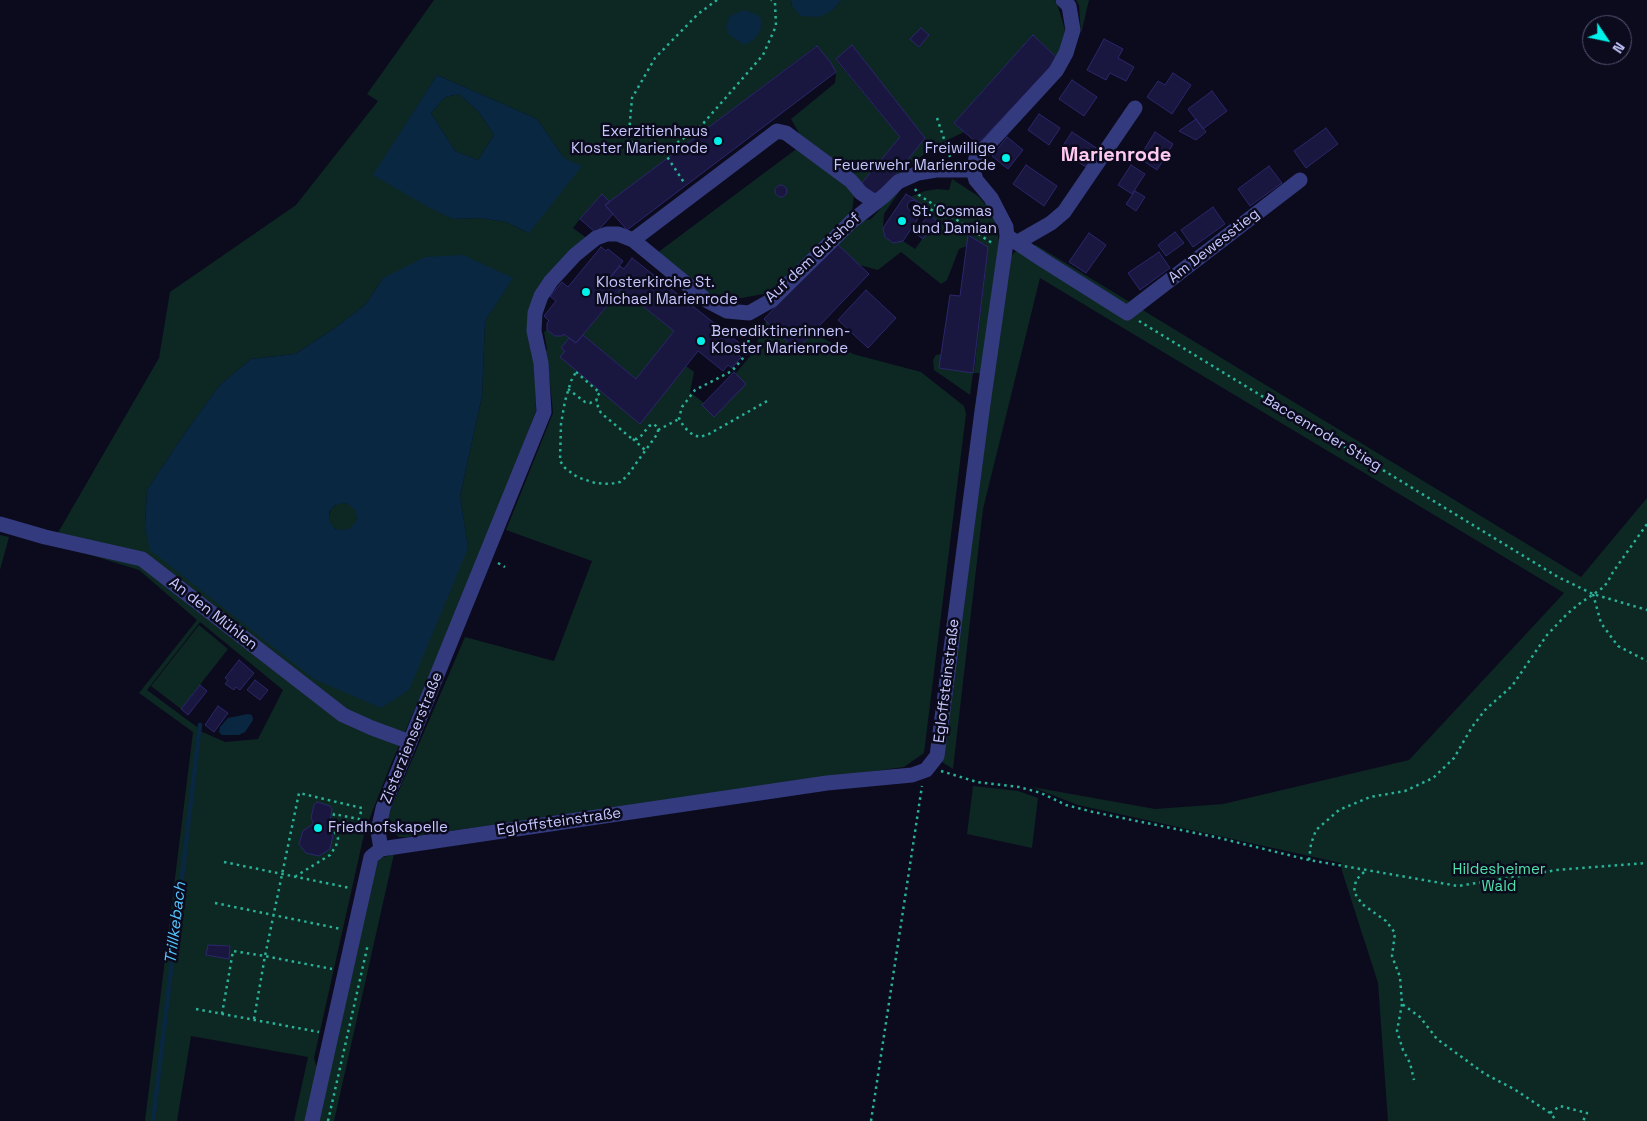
<!DOCTYPE html>
<html>
<head>
<meta charset="utf-8">
<style>
  body { margin:0 }
  #map { position:relative; width:1647px; height:1121px; overflow:hidden; background:#0b0b1d; font-family:"Space Grotesk",sans-serif }
  canvas { display:block }
  .north { position:absolute; left:1582px; top:15px; width:50px; height:50px; box-sizing:border-box; background:#0b0b1d; border:1px solid #565677; border-radius:50%; rotate:124deg; font-size:14px; font-weight:700; line-height:20px; text-align:center; color:#c7c7ff }
  .north::after { content:''; display:block; margin:auto; width:18px; height:22px; background:#00f2eb; clip-path:polygon(50% 0,100% 100%,50% 72%,0 100%) }
</style>
</head>
<body>
<div id="map">
<canvas width="1647" height="1121"></canvas>
<div class="north">N</div>
</div>
<script>
const ctx = document.querySelector('canvas').getContext('2d');
ctx.lineJoin = 'round';
function paint(path, color) {
  ctx.fillStyle = color;
  ctx.fill(path, 'evenodd');
}
function shape(rows) {
  const path = new Path2D();
  for (const r of rows) {
    if (r.length === 3) {
      path.moveTo(r[0] + r[2], r[1]);
      path.arc(r[0], r[1], r[2], 0, 2 * Math.PI);
      continue;
    }
    path.moveTo(r[0], r[1]);
    for (let i = 2; i < r.length; i += 2) path.lineTo(r[i], r[i + 1]);
  }
  return path;
}
function stroke(path, color, width, dash) {
  ctx.strokeStyle = color;
  ctx.lineWidth = width;
  ctx.lineCap = dash ? 'butt' : 'round';
  ctx.setLineDash(dash || []);
  ctx.stroke(path);
}
function write(font, color, halo, rows, align = 'center') {
  ctx.font = font + ' "Space Grotesk",sans-serif';
  ctx.lineWidth = 5;
  ctx.setLineDash([]);
  ctx.textBaseline = 'middle';
  ctx.strokeStyle = halo;
  ctx.fillStyle = color;
  for (const [text, x, y, turn = 0] of rows) {
    ctx.save();
    ctx.translate(x, y);
    ctx.rotate((+turn || 0) * Math.PI / 180);
    ctx.textAlign = isNaN(turn) ? turn : align;
    if (halo) ctx.strokeText(text, 0, 0);
    ctx.fillText(text, 0, 0);
    ctx.restore();
  }
}
const green = shape([
  [434,0,791,0,792,6,833,10,841,0,1054,0,1057,3,1065,30,1058,59,1033,35,954,123,964,132,933,147,890,182,925,138,853,46,836,60,900,137,862,184,800,135,791,119,835,83,836,72,831,63,816,46,610,202,602,194,580,219,573,228,588,239,536,293,535,366,536,411,465,594,391,764,365,830,314,1058,317,1068,305,1121,294,1121,308,1057,191,1036,177,1121,145,1121,193,732,139,693,197,620,139,570,52,543,159,358,170,292,296,205,378,101,367,94],
  [437,75,537,119,564,158,529,233,506,222,480,218,453,219,374,175],
  [383,278,512,278,485,321,482,396,460,496,468,548,151,550,145,527,147,490,187,430,220,385,251,359,295,354,335,328,366,304],
  [200,622,283,690,258,739,225,742,198,730,197,727,147,690],
  [1076,0,1089,0,1081,34,1079,5],
  [459,94,479,112,494,135,478,160,455,151,431,113,445,97],
  [799,147,851,187,854,197,852,211,840,229,779,284,763,294,742,298,726,298,722,306,657,253],
  [952,179,978,196,988,207,996,224,999,242,981,373,973,373,970,395,934,370,933,360,936,355,941,354,974,372,988,247,969,236,967,246,959,249,947,280,941,284,901,252,878,270,859,265,836,243,859,222,871,219,897,190,899,192,884,214,883,228,885,237,893,243,903,241,915,249,936,220,923,211,926,207,910,197,925,191,937,189,949,190],
  [1036,245,1581,577,1647,498,1647,1121,1388,1121,1378,983,1342,871,1341,863,1078,805,1032,787,1155,809,1223,804,1409,760,1564,593,1040,278,983,509,953,769,942,762,1008,259,1015,252],
  [621,289,674,331,636,379,583,335],
  [766,321,796,350,813,333,853,354,921,372,964,406,966,414,924,753,904,767,408,837,399,837,390,830,387,818,465,637,554,661,592,561,506,530,553,413,548,364,544,354,547,349,544,332,547,330,555,336,564,334,569,338,561,348,565,351,561,357,640,424,686,366,694,372,690,392,704,403,702,405,714,417,735,374,752,354],
  [343,517,14],
  [0,535,9,537,0,570],
  [199,625,228,649,181,709,151,686],
  [973,786,1018,791,1038,798,1032,848,967,834],
  [394,854,334,1121,318,1121,374,867,380,858]
]);
const water = shape([
  [791,0,841,0,833,10,819,17,801,16,792,6],
  [744,10,758,15,762,21,760,31,753,40,745,45,729,35,726,27,730,16],
  [437,75,537,119,564,158,582,166,529,233,506,222,480,218,453,219,428,207,373,175],
  [459,94,479,112,494,135,478,160,455,151,431,113,445,97],
  [463,255,513,278,485,321,482,396,460,496,468,548,409,690,381,708,314,679,150,550,145,527,147,490,187,430,220,385,251,359,295,354,335,328,366,304,383,278,425,257],
  [344,503,348,504,355,510,357,518,355,523,349,529,340,530,335,529,330,522,329,512,335,505],
  [248,714,252,715,253,720,245,732,239,735,222,735,219,732,220,727,228,718]
]);
const stream = shape([
  [153,1121,200,725]
]);
const building = shape([
  [921,28,929,35,919,47,910,39,921,28],
  [1033,35,1058,59,978,144,954,123,1033,35],
  [1104,39,1123,49,1118,58,1134,67,1126,81,1110,73,1106,80,1087,70,1104,39],
  [852,45,925,138,878,197,861,184,900,137,836,59,852,45],
  [817,46,831,63,836,72,627,230,605,205,817,46],
  [1173,73,1191,85,1172,114,1147,97,1158,81,1165,85,1173,73],
  [1072,80,1097,97,1084,116,1059,99,1072,80],
  [1212,91,1227,111,1203,129,1188,109,1212,91],
  [1039,114,1060,128,1049,145,1028,130,1039,114],
  [1196,119,1206,132,1196,140,1179,131,1196,119],
  [1326,128,1338,144,1306,168,1294,151,1326,128],
  [1072,132,1098,149,1086,167,1060,150,1072,132],
  [1155,132,1173,144,1157,170,1139,158,1155,132],
  [1007,137,1023,150,1008,169,992,156,1007,137],
  [1026,165,1057,186,1044,206,1013,184,1026,165],
  [1131,165,1145,174,1132,194,1118,185,1131,165],
  [1269,166,1282,183,1250,206,1238,189,1269,166],
  [781,191,6],
  [1135,191,1145,197,1136,211,1126,204,1135,191],
  [602,194,610,202,605,205,613,214,596,233,580,219,602,194],
  [906,194,926,207,903,241,893,243,885,237,883,228,906,194],
  [913,206,5.5],
  [1213,207,1225,224,1193,247,1181,230,1213,207],
  [923,211,936,220,923,239,915,233,926,218,921,215,923,211],
  [1175,232,1184,243,1166,256,1158,245,1175,232],
  [1089,233,1106,245,1086,273,1069,262,1089,233],
  [968,235,988,247,973,373,939,368,950,295,960,296,968,235],
  [836,243,869,274,796,350,764,319,836,243],
  [601,247,606,251,608,249,623,261,609,279,621,289,576,343,564,334,562,336,555,336,547,330,547,323,549,321,544,316,556,301,550,296,562,282,568,287,601,247],
  [1159,252,1170,268,1140,290,1128,273,1159,252],
  [632,258,743,346,737,354,741,357,732,368,728,365,723,371,698,351,640,424,560,357,565,351,561,348,569,338,576,343,583,335,636,379,674,331,609,279,620,266,624,269,632,258],
  [866,290,896,318,868,348,838,320,866,290],
  [734,372,746,384,714,417,702,405,734,372],
  [239,660,254,673,240,690,236,687,234,690,225,684,228,680,225,678,239,660],
  [255,680,268,690,260,700,247,690,255,680],
  [200,685,207,691,188,715,181,709,200,685],
  [218,706,228,713,214,732,205,725,218,706],
  [317,802,330,806,332,809,330,822,327,824,333,836,330,849,319,856,306,853,299,844,303,831,313,824,313,821,311,818,314,805,317,802],
  [208,945,230,946,229,959,206,955,208,945]
]);
const path = shape([
  [717,0,698,14,655,58,632,98,629,133,636,148,664,152,701,126,763,55,776,26,775,3,771,0],
  [937,118,950,157],
  [664,152,685,184],
  [915,189,919,195,992,243],
  [931,211,935,205],
  [1139,321,1558,577,1593,594,1647,610],
  [749,327,748,352,732,371,695,390,682,407,679,418,684,427,693,435,700,437,709,434,769,400],
  [576,372,600,393,596,397,598,407,601,413,631,438,637,439,641,436,649,426,654,424,658,428,658,433,627,476,620,482,610,484,595,483,577,477,565,468,560,461,561,424,565,401,571,381,576,372],
  [568,389,585,402,590,403,597,400],
  [658,430,679,419],
  [633,439,645,450],
  [498,563,505,567],
  [1593,594,1601,623,1618,646,1647,661],
  [941,771,977,782,1019,787,1041,793,1066,805,1093,812,1215,837,1309,860,1458,886,1557,870,1647,863],
  [1309,860,1311,844,1316,830,1339,810,1370,797,1405,791,1433,778,1454,758,1472,727,1485,710,1512,686,1547,635,1567,614,1579,604,1601,589,1607,583,1613,572,1647,524],
  [224,862,350,888],
  [1364,872,1356,880,1354,892,1362,904,1386,921,1395,933,1392,956,1400,977,1402,1004,1420,1017,1437,1039,1485,1074,1514,1089,1550,1113,1557,1121],
  [215,903,341,929],
  [1402,1004,1397,1031,1403,1050,1410,1063,1414,1080],
  [196,1009,319,1032],
  [222,1014,233,951,265,956,332,969],
  [254,1019,265,956,299,793,362,808,359,819,334,814,331,825,338,838,336,846,330,855,296,876],
  [1550,1113,1560,1106,1587,1113,1583,1121],
  [328,1121,368,944],
  [871,1121,922,786]
]);
const minor = shape([
  [1007,236,1043,260,1127,313,1300,180],
  [633,240,777,131,786,133,851,181,861,193,875,202],
  [1018,242,1051,223,1064,212,1135,108],
  [0,524,45,537,142,559,343,715,372,728,410,742],
  [381,849,827,783,912,775,926,770,937,756,982,411,1007,236,1006,227,991,198,976,180,973,170,976,158,1056,71,1066,53,1073,30,1069,6,1063,0],
  [381,849,378,831,383,808,544,412,541,363,534,331,535,313,541,296,551,281,575,255,596,238,607,234,618,234,633,240,706,300,727,311,749,313,772,300,852,221,885,195,898,182,918,173,936,170,973,170],
  [312,1121,371,857,381,849]
]);
const markers = [
  [718,141,5,"#00f2eb"],
  [1006,158,5,"#00f2eb"],
  [902,221,5,"#00f2eb"],
  [586,292,5,"#00f2eb"],
  [701,341,5,"#00f2eb"],
  [318,828,5,"#00f2eb"]
];
const poiNames = [
  ["Exerzitienhaus",708,132,"right"],
  ["Kloster Marienrode",708,149,"right"],
  ["Freiwillige",996,149,"right"],
  ["Feuerwehr Marienrode",996,166,"right"],
  ["St. Cosmas",912,212],
  ["und Damian",912,229],
  ["Klosterkirche St.",596,283],
  ["Michael Marienrode",596,300],
  ["Benediktinerinnen-",711,332],
  ["Kloster Marienrode",711,349],
  ["Friedhofskapelle",328,828]
];
const streetNames = [
  ["Am Dewesstieg",1214,246,-38],
  ["Auf dem Gutshof",813,258,-43],
  ["Baccenroder Stieg",1322,433,31],
  ["An den Mühlen",213,614,38],
  ["Egloffsteinstraße",947,681,-83],
  ["Zisterzienserstraße",412,738,-68],
  ["Egloffsteinstraße",559,822,-8]
];
const parkNames = [
  ["Hildesheimer",1499,870],
  ["Wald",1499,887]
];
const waterNames = [
  ["Trillkebach",176,923,-83]
];
const districtNames = [
  ["Marienrode",1116,156]
];
paint(green, '#0d2723');
paint(water, '#0a2742');
stroke(stream, '#0a2742', 4.5);
paint(building, '#19163f');
stroke(building, '#2c276c', 1);
stroke(path, '#28b298', 2.5, [2.5, 4]);
stroke(minor, '#333a7e', 15);
for (const [x, y, r, color] of markers) {
  const dot = new Path2D();
  dot.arc(x, y, r, 0, 2 * Math.PI);
  ctx.fillStyle = color;
  ctx.fill(dot);
  stroke(dot, '#0b0b1d', 2);
}
write('15px', '#c7c7ff', '#0b0b1d', poiNames, 'left');
write('15px', '#c7c7ff', '#0b0b1d', streetNames);
write('15px', '#4fe3ab', '#0b0b1d', parkNames);
write('italic 16px', '#55c6ff', '#0b0b1d', waterNames);
write('bold 20px', '#ffc9f2', '#0b0b1d', districtNames);
</script>
</body>
</html>
